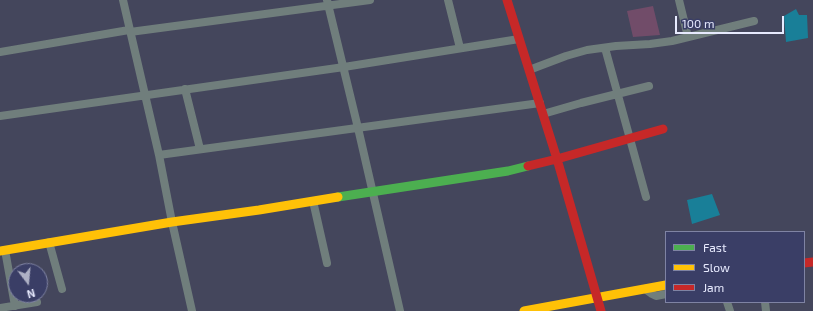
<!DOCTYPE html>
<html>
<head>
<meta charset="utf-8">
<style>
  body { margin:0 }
  #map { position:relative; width:813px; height:311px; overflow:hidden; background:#44465c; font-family:"Exo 2",sans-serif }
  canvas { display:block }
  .legend { position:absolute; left:665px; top:231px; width:140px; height:72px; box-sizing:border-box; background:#3a3e66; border:1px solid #7f83a3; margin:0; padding:5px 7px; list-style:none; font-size:12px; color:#e7eafe }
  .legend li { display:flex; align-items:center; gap:8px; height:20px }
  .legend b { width:20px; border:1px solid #7f83a3 }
  .north { position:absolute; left:8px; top:263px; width:40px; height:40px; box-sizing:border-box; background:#3a3e66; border:1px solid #7f83a3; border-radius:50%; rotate:164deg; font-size:11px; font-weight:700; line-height:16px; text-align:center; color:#e7eafe }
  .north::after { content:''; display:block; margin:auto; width:14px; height:18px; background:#aeb1c5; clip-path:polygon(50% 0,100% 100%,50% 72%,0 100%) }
  .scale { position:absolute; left:675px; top:16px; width:109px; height:18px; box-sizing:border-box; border:2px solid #e7eafe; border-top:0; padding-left:5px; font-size:12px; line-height:14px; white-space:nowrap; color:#e7eafe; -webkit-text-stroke:3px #3a3e66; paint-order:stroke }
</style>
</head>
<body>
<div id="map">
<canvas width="813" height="311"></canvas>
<ul class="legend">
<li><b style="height:5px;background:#4caf50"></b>Fast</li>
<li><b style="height:5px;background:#ffc107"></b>Slow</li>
<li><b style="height:5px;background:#c62828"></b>Jam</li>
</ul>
<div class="north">N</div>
<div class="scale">100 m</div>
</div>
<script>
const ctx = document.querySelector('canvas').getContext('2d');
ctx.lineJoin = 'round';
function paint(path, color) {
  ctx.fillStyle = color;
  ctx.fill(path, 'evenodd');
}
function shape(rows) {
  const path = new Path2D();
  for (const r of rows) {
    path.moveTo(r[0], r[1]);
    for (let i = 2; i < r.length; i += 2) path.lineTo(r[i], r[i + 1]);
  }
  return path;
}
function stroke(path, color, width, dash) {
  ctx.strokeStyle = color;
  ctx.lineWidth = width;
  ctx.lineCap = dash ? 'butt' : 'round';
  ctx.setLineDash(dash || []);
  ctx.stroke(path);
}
const green = shape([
  [653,6,660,35,633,37,627,11]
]);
const water = shape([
  [796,9,799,15,807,15,808,38,786,42,784,16],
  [712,194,720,215,692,224,687,200]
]);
const street = shape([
  [123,0,159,155,172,222,192,311],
  [327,0,358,128,400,311],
  [448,0,460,48],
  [679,0,688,37],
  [130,32,370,0],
  [605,48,646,197],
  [0,52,129,30],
  [529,70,566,56,587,50,616,46,650,44,672,41,754,21],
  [185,89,200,149],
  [543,114,581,103,649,86],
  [0,116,344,67,519,39],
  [159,155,540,103],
  [313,201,327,263],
  [49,242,62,289],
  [5,250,15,306],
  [645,289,652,294,656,296,666,294],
  [727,302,730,311],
  [765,302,766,311],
  [0,308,37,302]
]);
const fast = shape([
  [338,197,508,171,528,166]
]);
const slow = shape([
  [0,251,172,222,259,210,338,197],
  [524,311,666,285]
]);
const jam = shape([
  [507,0,557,159,601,311],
  [528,166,557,159,663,129],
  [804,263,813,262]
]);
paint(green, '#714c69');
paint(water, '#197f98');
stroke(street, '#707e7c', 8);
stroke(fast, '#4caf50', 9);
stroke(slow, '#ffc107', 9);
stroke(jam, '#c62828', 9);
</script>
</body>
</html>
